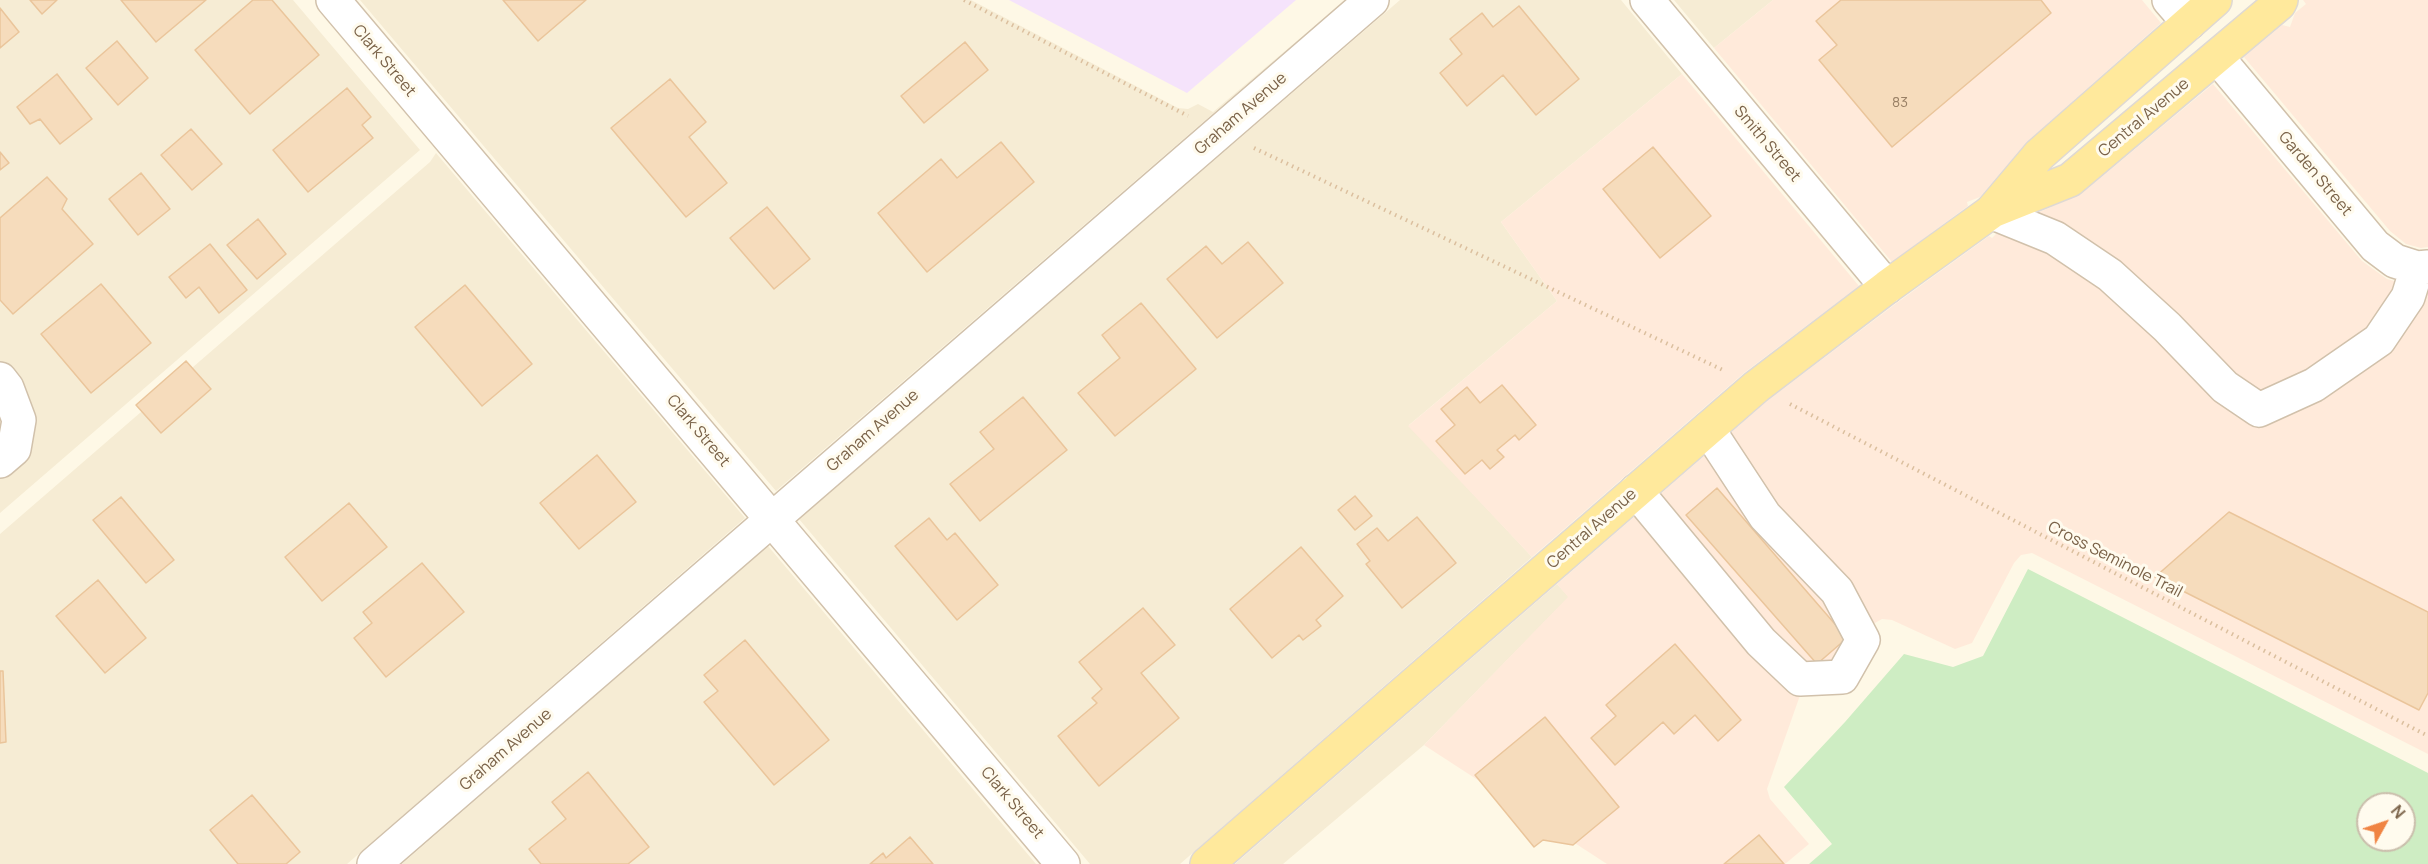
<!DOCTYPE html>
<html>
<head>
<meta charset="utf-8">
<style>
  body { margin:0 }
  #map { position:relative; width:2428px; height:864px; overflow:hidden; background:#fef8e6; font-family:Manrope,sans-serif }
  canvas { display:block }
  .north { position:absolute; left:2356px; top:792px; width:60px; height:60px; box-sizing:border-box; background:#fffbee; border:2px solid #cabeac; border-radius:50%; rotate:50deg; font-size:16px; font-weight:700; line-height:24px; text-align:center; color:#7a6248 }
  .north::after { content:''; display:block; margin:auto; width:21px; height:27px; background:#f08443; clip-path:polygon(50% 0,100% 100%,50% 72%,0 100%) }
</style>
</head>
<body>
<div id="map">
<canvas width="2428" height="864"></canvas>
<div class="north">N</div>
</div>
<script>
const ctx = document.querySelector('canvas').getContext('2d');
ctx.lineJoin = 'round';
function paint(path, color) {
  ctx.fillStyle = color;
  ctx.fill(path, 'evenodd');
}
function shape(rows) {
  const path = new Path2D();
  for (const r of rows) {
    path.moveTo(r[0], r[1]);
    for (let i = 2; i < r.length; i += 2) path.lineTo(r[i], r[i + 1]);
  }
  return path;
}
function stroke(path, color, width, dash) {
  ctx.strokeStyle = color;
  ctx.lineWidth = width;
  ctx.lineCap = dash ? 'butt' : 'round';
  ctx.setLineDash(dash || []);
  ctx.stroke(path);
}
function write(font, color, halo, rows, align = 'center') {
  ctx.font = font + ' Manrope,sans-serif';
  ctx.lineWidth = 6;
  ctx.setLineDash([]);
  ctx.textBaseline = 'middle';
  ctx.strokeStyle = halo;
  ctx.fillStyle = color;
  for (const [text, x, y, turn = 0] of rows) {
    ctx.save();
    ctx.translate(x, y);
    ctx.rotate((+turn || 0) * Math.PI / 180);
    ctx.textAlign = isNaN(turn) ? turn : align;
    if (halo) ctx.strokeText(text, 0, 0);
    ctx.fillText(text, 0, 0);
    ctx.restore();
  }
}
const residential = shape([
  [0,0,293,0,420,150,0,513],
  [360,0,971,0,1178,108,1188,109,1198,104,1213,112,1305,34,776,491],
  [1400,0,1621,0,1682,74,1501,222,1557,301,1409,425,1532,557,1180,864,1090,864,799,519],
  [1674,0,1773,0,1714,48],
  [436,153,745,518,347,864,0,864,0,534,430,162],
  [768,546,1036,864,402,864],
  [1557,584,1569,597,1424,745,1283,864,1235,864]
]);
const commercial = shape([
  [1773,0,2142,0,2161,23,2027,142,1980,197,1967,202,1968,206,1892,262,1714,48],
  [2303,0,2428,0,2428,247,2421,248,2406,244,2390,231,2244,57,2282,25,2290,27,2295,13,2306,4],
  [1682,74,1859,286,1744,373,1532,557,1408,426,1557,301,1501,222],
  [2213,84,2362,261,2387,279,2415,287,2428,286,2428,754,2032,553,2021,555,2014,563,1972,643,1955,649,1892,620,1882,619,1873,624,1804,684,1767,789,1770,799,1809,844,1785,864,1607,864,1424,745,1568,597,1557,584,1767,401,1898,302,1989,236,1992,238,2002,228,2081,194]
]);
const education = shape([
  [1009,0,1296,0,1187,93]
]);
const green = shape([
  [2028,569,2428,773,2428,864,1809,864,1832,844,1784,787,1845,722,1904,654,1953,667,1983,656],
  [2368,804,2404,804,2404,840,2368,840]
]);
const building = shape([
  [30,0,57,0,42,14,30,0],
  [121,0,206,0,156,42,121,0],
  [253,0,272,0,319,55,250,114,195,50,253,0],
  [503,0,586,0,538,41,503,0],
  [1841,0,2041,0,2051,13,1892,147,1819,60,1837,45,1816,21,1841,0],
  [1519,6,1579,79,1536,115,1503,75,1467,106,1440,73,1462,54,1450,39,1482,13,1493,27,1519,6],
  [0,8,19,32,0,48,0,8],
  [117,41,148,78,118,105,86,68,117,41],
  [965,42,988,70,924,123,901,96,965,42],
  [57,74,92,119,60,144,40,119,30,124,17,107,57,74],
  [670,79,706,122,689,137,727,183,686,217,611,128,670,79],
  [347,88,371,117,362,125,373,138,308,192,273,150,347,88],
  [191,129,222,164,192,190,161,155,191,129],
  [1001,142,1034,182,927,272,878,213,941,159,957,178,1001,142],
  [1653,147,1711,216,1660,258,1603,189,1653,147],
  [0,152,9,163,0,170,0,152],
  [141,173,170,209,138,235,109,199,141,173],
  [47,177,67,199,62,209,93,244,13,314,0,300,0,218,47,177],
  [767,207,810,259,774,289,730,238,767,207],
  [258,219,286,254,257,279,227,245,258,219],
  [1248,242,1283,283,1217,338,1167,279,1206,246,1222,264,1248,242],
  [210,244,247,290,219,313,199,287,186,298,169,277,210,244],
  [101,284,151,343,91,393,41,334,101,284],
  [465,285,532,364,482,406,415,327,465,285],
  [1141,303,1196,369,1115,436,1078,393,1120,358,1102,335,1141,303],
  [186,361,211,389,161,433,136,405,186,361],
  [1502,385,1536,425,1519,440,1515,435,1497,450,1504,457,1490,469,1482,460,1465,474,1436,441,1455,425,1441,409,1467,387,1480,403,1502,385],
  [1023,397,1067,450,980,521,950,484,994,449,980,432,1023,397],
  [597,455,636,502,579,549,540,503,597,455],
  [1717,488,1847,638,1817,664,1686,515,1717,488],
  [1355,496,1372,516,1355,530,1338,510,1355,496],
  [121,497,174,560,146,583,93,520,121,497],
  [349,503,387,547,322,601,285,557,349,503],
  [2229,512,2428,612,2428,693,2419,710,2155,577,2229,512],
  [1417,517,1456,563,1402,608,1366,564,1370,561,1357,544,1377,528,1388,541,1417,517],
  [929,518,947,540,955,533,998,585,957,620,895,546,929,518],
  [1301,547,1343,596,1316,620,1321,626,1303,640,1299,635,1272,658,1230,609,1301,547],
  [422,563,464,612,386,677,354,638,372,623,363,612,422,563],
  [98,580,146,638,105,673,56,616,98,580],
  [1143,608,1175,645,1141,673,1179,718,1099,786,1058,736,1097,703,1092,698,1102,689,1079,662,1143,608],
  [745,640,829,740,774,785,704,702,718,691,704,675,745,640],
  [1675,644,1741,720,1718,741,1695,715,1674,734,1663,722,1615,765,1591,738,1616,716,1606,705,1675,644],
  [0,671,3,671,6,742,0,743,0,671],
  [1545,717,1619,807,1573,845,1543,840,1534,847,1475,775,1545,717],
  [588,772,649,847,628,864,541,864,529,849,566,819,552,802,588,772],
  [252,795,300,852,286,864,238,864,210,830,252,795],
  [1759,835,1784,864,1724,864,1759,835],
  [910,837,933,864,870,864,883,853,886,858,910,837]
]);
const path = shape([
  [964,0,1188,116],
  [1254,148,1725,371],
  [1790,404,2428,736]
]);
const minor = shape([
  [333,0,1063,864],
  [1647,0,1887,287],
  [2169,0,2189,23],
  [2217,57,2375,246,2395,261,2417,268,2428,267],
  [1991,212,2055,238,2110,275,2167,327,2225,387,2259,410,2314,385,2379,340,2408,297,2417,268],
  [0,379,7,388,19,420,14,449,0,461],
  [1636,491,1761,642,1800,679,1842,677,1863,640,1837,591,1765,516,1708,429],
  [374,864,1372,0]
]);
const major = shape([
  [1995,210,2070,180,2279,4,2281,0],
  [1207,864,1756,387,1887,287,1991,212,2039,155,2215,0]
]);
const numberNames = [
  ["83",1900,103]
];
const streetNames = [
  ["Clark Street",384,61,50],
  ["Graham Avenue",1241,114,-41],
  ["Central Avenue",2144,118,-40],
  ["Smith Street",1767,144,50],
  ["Garden Street",2315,174,50],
  ["Clark Street",698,431,50],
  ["Graham Avenue",873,431,-41],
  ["Central Avenue",1592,529,-41],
  ["Cross Seminole Trail",2115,560,27],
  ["Graham Avenue",506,750,-41],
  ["Clark Street",1012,803,50]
];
paint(residential, '#f6ecd4');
paint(commercial, '#ffeada');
paint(education, '#f5e3fb');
paint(green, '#ceedc3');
paint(building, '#f6dcbc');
stroke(building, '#eac59b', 1.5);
stroke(minor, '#d1c1ab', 36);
stroke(major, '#dfd9d3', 36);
stroke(path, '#dbbf9e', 4, [1.5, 4.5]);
stroke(minor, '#fff', 33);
stroke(major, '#ffe99c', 33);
write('14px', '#998065', null, numberNames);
write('16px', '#7a6248', '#fffbee', streetNames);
</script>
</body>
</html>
